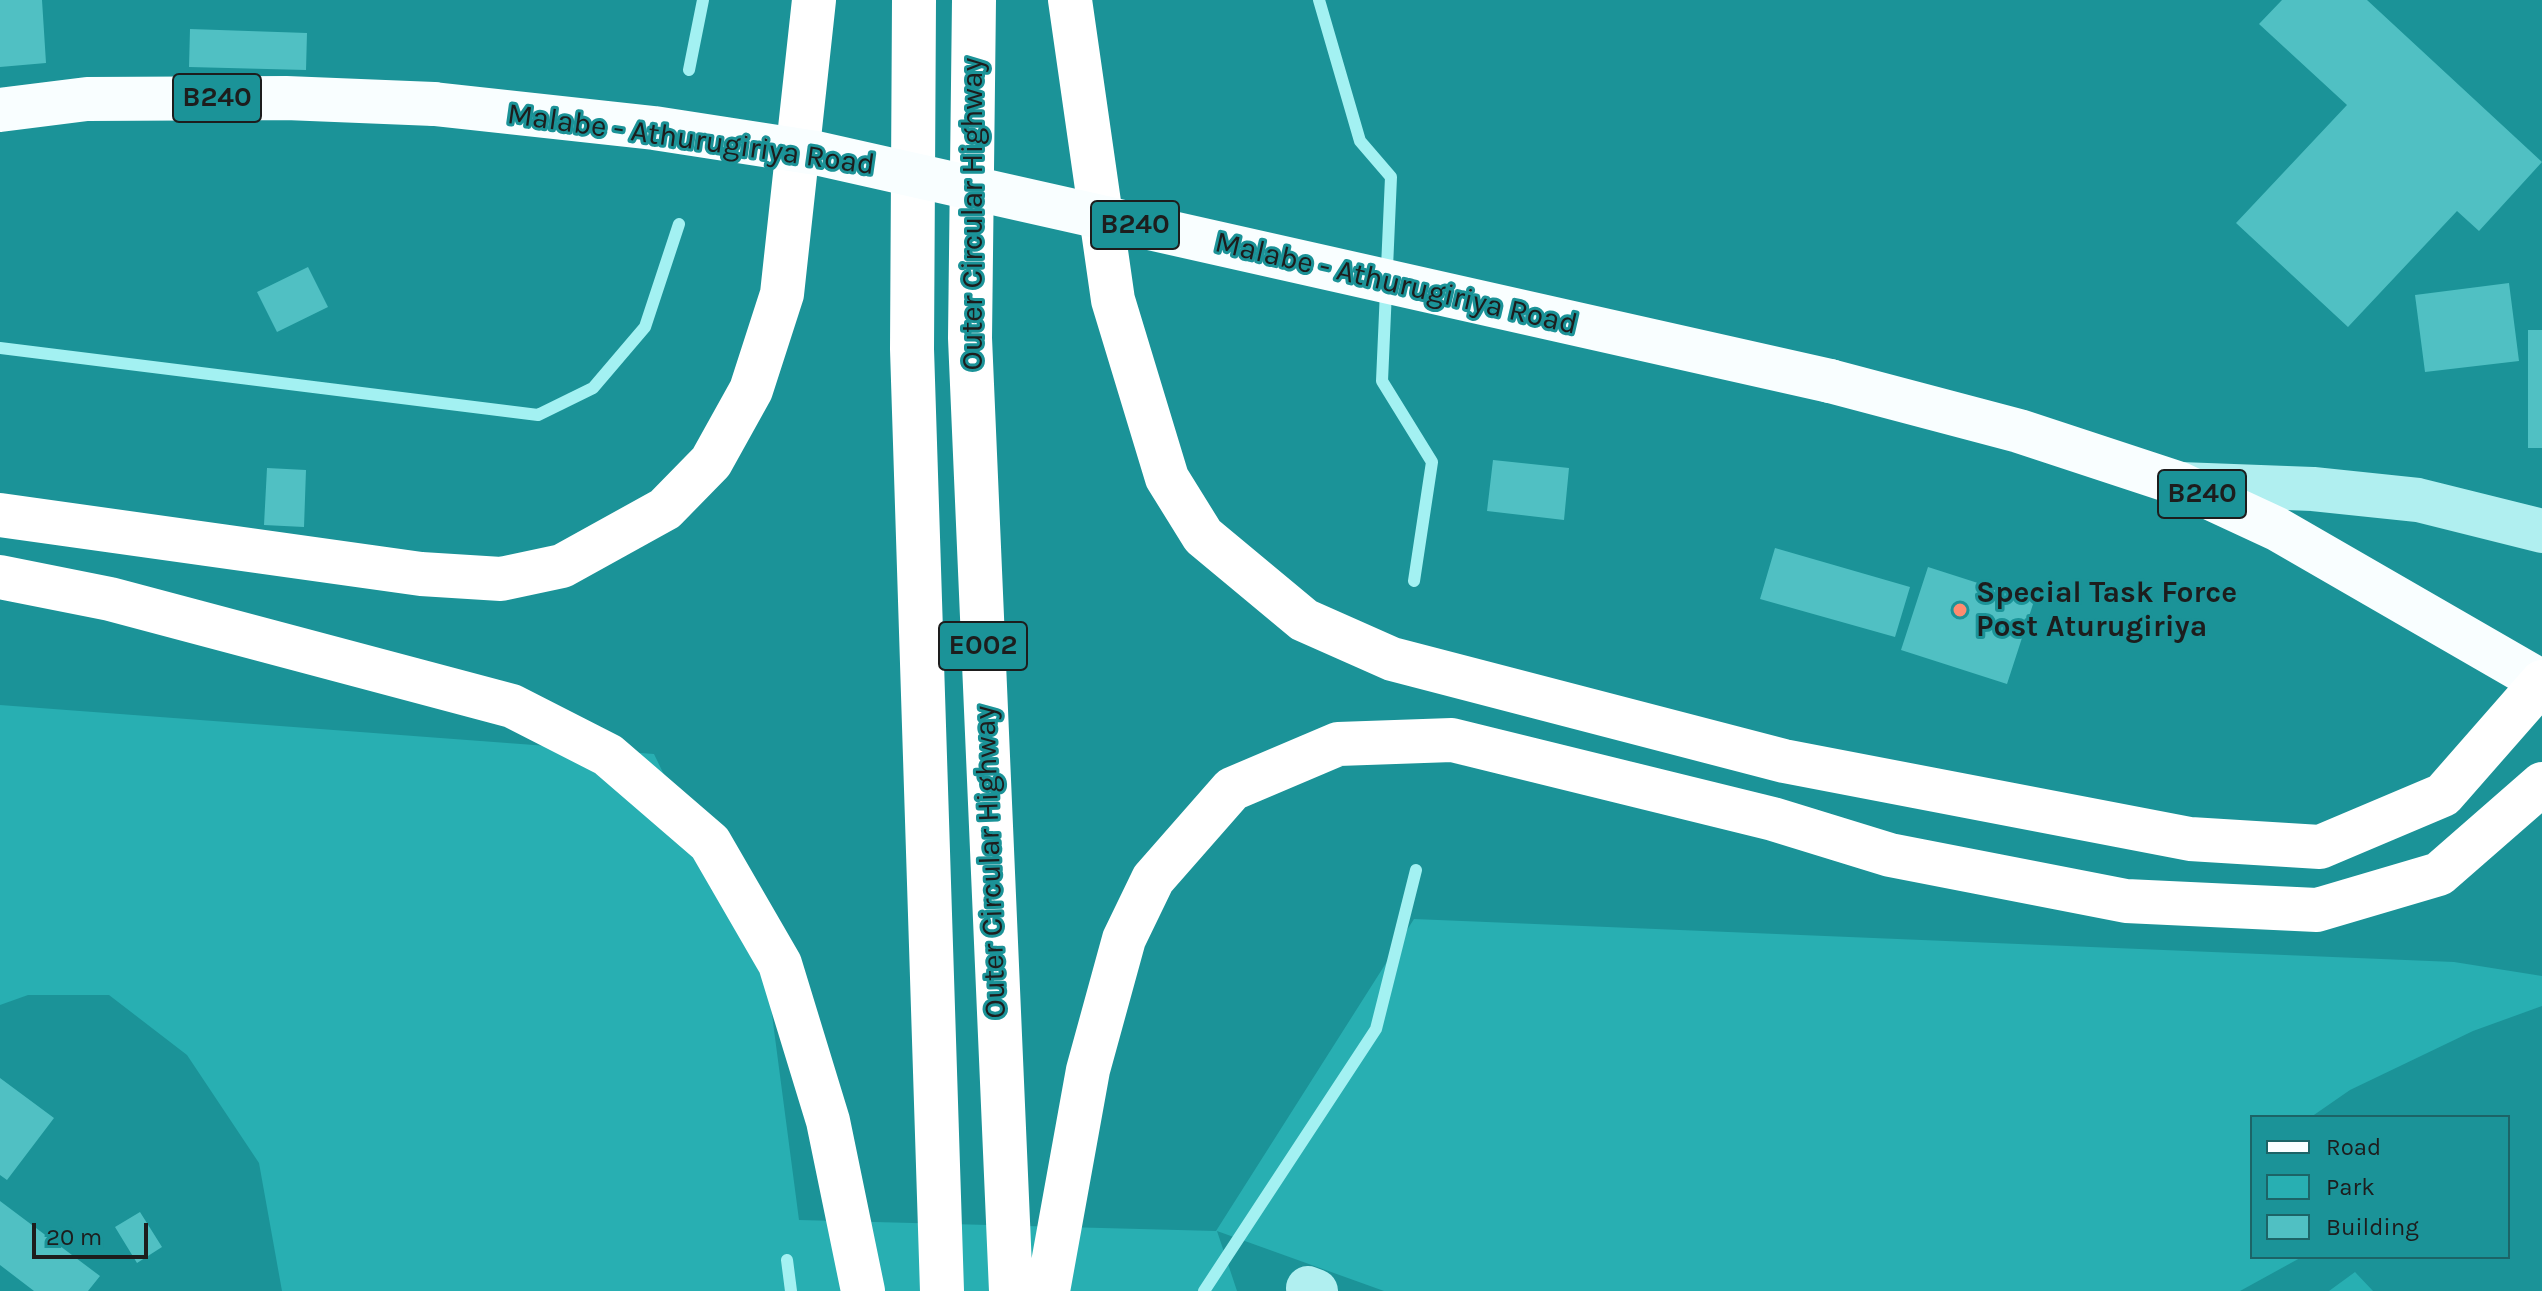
<!DOCTYPE html>
<html>
<head>
<meta charset="utf-8">
<style>
  body { margin:0 }
  #map { position:relative; width:2542px; height:1291px; overflow:hidden; background:#1b9398; font-family:Karla,sans-serif }
  canvas { display:block }
  .legend { position:absolute; left:2250px; top:1115px; width:260px; height:144px; box-sizing:border-box; background:#1b9398; border:2px solid #1c6467; margin:0; padding:10px 14px; list-style:none; font-size:24px; color:#1d1d1d }
  .legend li { display:flex; align-items:center; gap:16px; height:40px }
  .legend b { width:40px; border:2px solid #1c6467 }
  .scale { position:absolute; left:32px; top:1223px; width:116px; height:36px; box-sizing:border-box; border:4px solid #1d1d1d; border-top:0; padding-left:10px; font-size:24px; line-height:28px; white-space:nowrap; color:#1d1d1d; -webkit-text-stroke:6px #1b9398; paint-order:stroke }
</style>
</head>
<body>
<div id="map">
<canvas width="2542" height="1291"></canvas>
<ul class="legend">
<li><b style="height:10px;background:#f9feff"></b>Road</li>
<li><b style="height:22px;background:#28afb2"></b>Park</li>
<li><b style="height:22px;background:#50c0c3"></b>Building</li>
</ul>
<div class="scale">20 m</div>
</div>
<script>
const ctx = document.querySelector('canvas').getContext('2d');
ctx.lineJoin = 'round';
function paint(path, color) {
  ctx.fillStyle = color;
  ctx.fill(path, 'evenodd');
}
function shape(rows) {
  const path = new Path2D();
  for (const r of rows) {
    path.moveTo(r[0], r[1]);
    for (let i = 2; i < r.length; i += 2) path.lineTo(r[i], r[i + 1]);
  }
  return path;
}
function stroke(path, color, width, dash) {
  ctx.strokeStyle = color;
  ctx.lineWidth = width;
  ctx.lineCap = dash ? 'butt' : 'round';
  ctx.setLineDash(dash || []);
  ctx.stroke(path);
}
function write(font, color, halo, rows, align = 'center') {
  ctx.font = font + ' Karla,sans-serif';
  ctx.lineWidth = 6;
  ctx.setLineDash([]);
  ctx.textBaseline = 'middle';
  ctx.strokeStyle = halo;
  ctx.fillStyle = color;
  for (const [text, x, y, turn = 0] of rows) {
    ctx.save();
    ctx.translate(x, y);
    ctx.rotate((+turn || 0) * Math.PI / 180);
    ctx.textAlign = isNaN(turn) ? turn : align;
    if (halo) ctx.strokeText(text, 0, 0);
    ctx.fillText(text, 0, 0);
    ctx.restore();
  }
}
const green = shape([
  [0,705,654,754,769,992,799,1220,1216,1231,1414,919,2454,962,2542,976,2542,1006,2473,1031,2350,1090,2311,1117,2252,1117,2252,1257,2300,1258,2240,1291,1384,1291,1217,1231,1237,1291,282,1291,259,1163,187,1055,109,995,28,995,0,1005],
  [2355,1272,2373,1291,2329,1291]
]);
const stream = shape([
  [1319,0,1360,141,1391,177,1382,381,1432,462,1414,581],
  [689,70,703,0],
  [0,348,538,415,593,388,645,327,679,224],
  [787,1260,791,1291],
  [1204,1291,1376,1029,1416,870]
]);
const building = shape([
  [0,0,42,0,46,63,0,67],
  [2282,0,2367,0,2542,162,2479,231,2457,211,2348,327,2236,223,2347,105,2259,24],
  [190,29,307,33,306,70,189,67],
  [308,267,328,307,277,332,257,292],
  [2509,283,2519,361,2425,372,2415,295],
  [2528,330,2542,330,2542,448,2528,448],
  [1493,460,1569,468,1564,520,1487,511],
  [267,468,306,470,304,527,264,525],
  [1775,548,1910,587,1895,637,1760,599],
  [1928,567,2034,601,2007,684,1901,650],
  [0,1078,54,1118,7,1180,0,1175],
  [0,1201,100,1276,88,1291,34,1291,0,1265],
  [140,1212,162,1247,137,1263,115,1227]
]);
const minor = shape([
  [2180,484,2313,489,2418,500,2542,531],
  [1308,1288,1316,1291]
]);
const major = shape([
  [0,110,87,99,286,98,434,104],
  [1830,381,2019,431,2180,484,2277,529,2542,682]
]);
const highway = shape([
  [914,0,912,349,942,1291],
  [974,0,970,338,1011,1291],
  [1070,0,1113,300,1167,478,1203,536,1304,620,1392,659,1784,761,2190,839,2320,847,2443,795,2542,682],
  [0,515,421,574,501,579,562,566,665,509,711,462,751,390,782,294,814,0],
  [0,577,110,599,512,706,608,755,710,843,780,964,828,1121,863,1291],
  [1048,1291,1088,1070,1124,939,1153,879,1232,789,1338,744,1452,740,1773,819,1890,855,2126,901,2317,910,2439,874,2542,784]
]);
const majorBridge = shape([
  [434,104,654,128,816,153,1830,381]
]);
const markers = [
  [1960,610,8,"#ff8b6f"]
];
const shields = [
  [217,98,88],
  [1135,225,88],
  [2202,494,88],
  [983,646,88]
];
const shieldNames = [
  ["B240",217,98],
  ["B240",1135,225],
  ["B240",2202,494],
  ["E002",983,646]
];
const streetNames = [
  ["Malabe - Athurugiriya Road",691,140,8],
  ["Outer Circular Highway",973,214,-90],
  ["Malabe - Athurugiriya Road",1396,284,13],
  ["Outer Circular Highway",991,862,-92]
];
const poiNames = [
  ["Special Task Force",1976,593],
  ["Post Aturugiriya",1976,627]
];
paint(green, '#28afb2');
stroke(stream, '#a3f1f2', 12);
paint(building, '#50c0c3');
stroke(minor, '#b0eff0', 44);
stroke(major, '#f9feff', 44);
stroke(highway, '#fff', 44);
stroke(majorBridge, '#f9feff', 44);
for (const [x, y, r, color] of markers) {
  const dot = new Path2D();
  dot.arc(x, y, r, 0, 2 * Math.PI);
  ctx.fillStyle = color;
  ctx.fill(dot);
  stroke(dot, '#1b9398', 3);
}
for (const [x, y, w] of shields) {
  const box = new Path2D();
  box.roundRect(x - w / 2, y - 24, w, 48, 6);
  ctx.fillStyle = '#1b9398';
  ctx.fill(box);
  stroke(box, '#1d1d1d', 2);
}
write('bold 28px', '#1d1d1d', null, shieldNames);
write('30px', '#1d1d1d', '#1b9398', streetNames);
write('bold 30px', '#1d1d1d', '#1b9398', poiNames, 'left');
</script>
</body>
</html>
